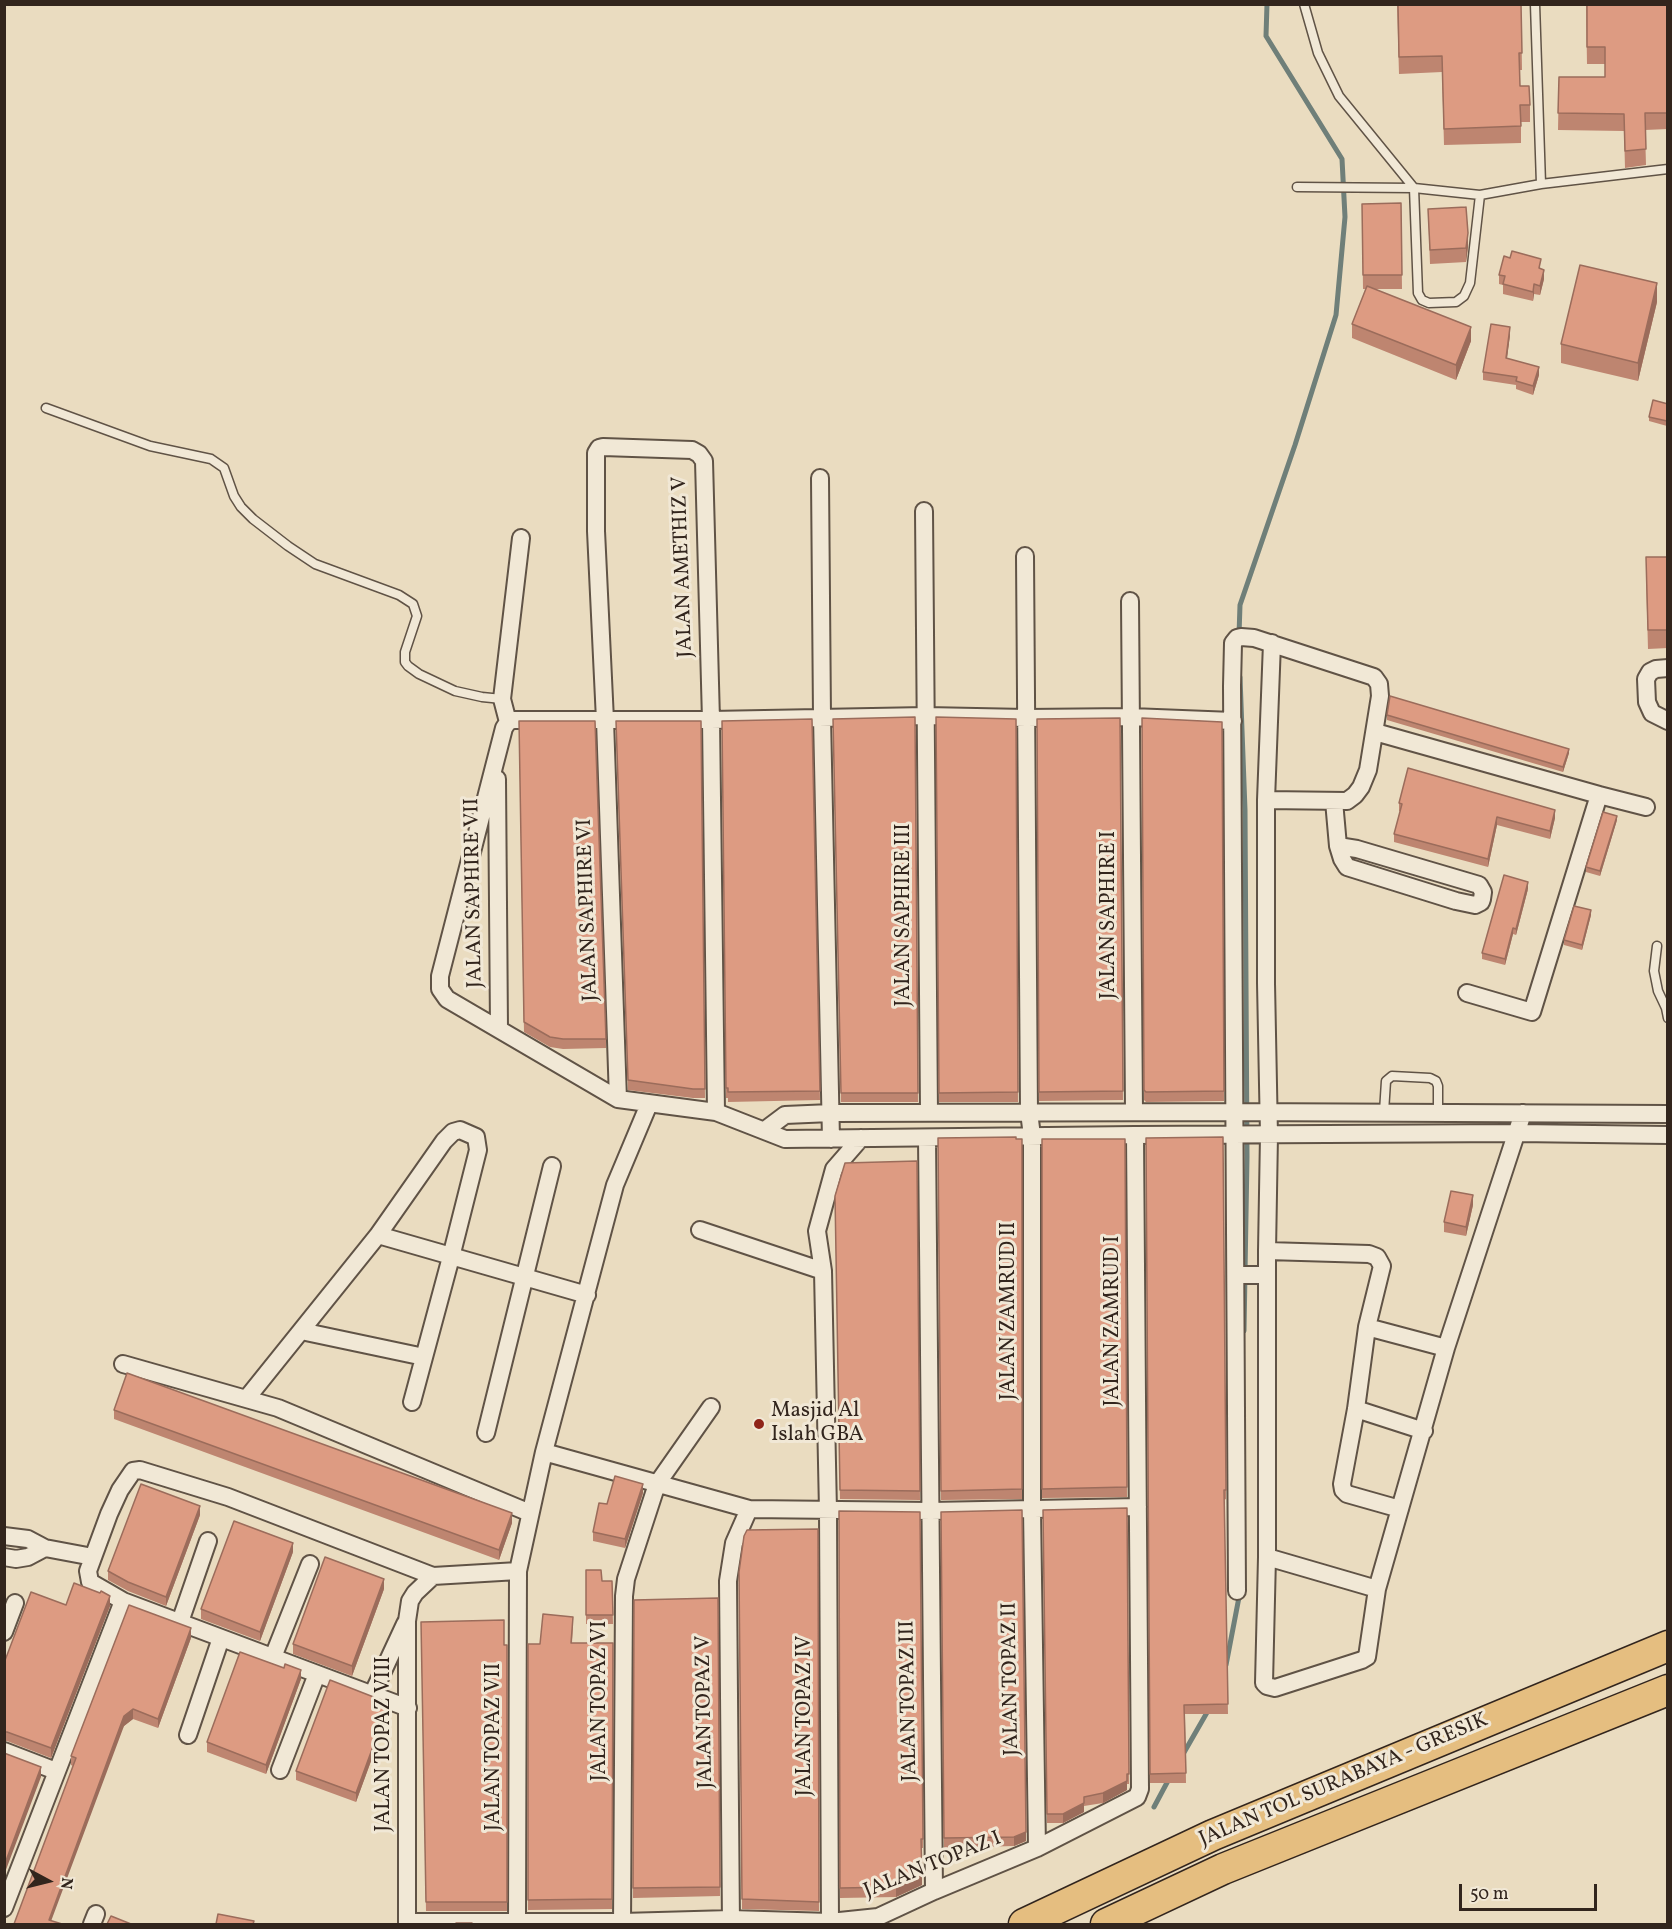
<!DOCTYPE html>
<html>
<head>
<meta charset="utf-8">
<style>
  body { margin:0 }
  #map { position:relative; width:1672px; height:1929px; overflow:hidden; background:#eadcc0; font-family:Vollkorn,serif }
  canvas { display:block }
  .frame { position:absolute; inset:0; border:6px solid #32251d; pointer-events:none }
  .north { position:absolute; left:18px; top:1851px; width:60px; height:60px; -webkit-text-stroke:4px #f1e8d6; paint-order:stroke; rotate:97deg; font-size:16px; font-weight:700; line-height:24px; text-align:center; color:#32251d }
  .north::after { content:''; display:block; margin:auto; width:21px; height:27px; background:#32251d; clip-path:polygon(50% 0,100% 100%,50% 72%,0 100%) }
  .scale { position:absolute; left:1459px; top:1884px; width:138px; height:27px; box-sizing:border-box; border:3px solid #32251d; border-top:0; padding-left:8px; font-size:18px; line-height:21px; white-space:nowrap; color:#32251d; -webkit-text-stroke:4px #f1e8d6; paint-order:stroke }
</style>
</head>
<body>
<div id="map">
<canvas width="1672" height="1929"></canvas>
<div class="frame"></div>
<div class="north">N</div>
<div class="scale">50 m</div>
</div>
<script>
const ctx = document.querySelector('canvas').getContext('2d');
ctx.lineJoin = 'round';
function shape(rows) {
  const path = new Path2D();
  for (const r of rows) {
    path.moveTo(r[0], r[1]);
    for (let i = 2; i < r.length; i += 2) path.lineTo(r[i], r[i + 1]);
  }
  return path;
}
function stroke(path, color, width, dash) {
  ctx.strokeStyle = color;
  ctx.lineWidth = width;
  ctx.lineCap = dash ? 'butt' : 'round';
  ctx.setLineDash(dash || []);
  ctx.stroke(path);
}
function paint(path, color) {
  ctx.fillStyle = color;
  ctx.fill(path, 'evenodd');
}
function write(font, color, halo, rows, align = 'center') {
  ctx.font = font + ' Vollkorn,serif';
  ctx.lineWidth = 6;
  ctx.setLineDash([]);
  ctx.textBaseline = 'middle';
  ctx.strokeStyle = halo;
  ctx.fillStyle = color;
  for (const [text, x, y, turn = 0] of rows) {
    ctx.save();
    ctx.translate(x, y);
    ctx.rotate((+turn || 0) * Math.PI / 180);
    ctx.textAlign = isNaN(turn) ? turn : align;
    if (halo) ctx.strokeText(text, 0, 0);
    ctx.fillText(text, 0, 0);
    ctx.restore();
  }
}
const stream = shape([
  [1239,635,1240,605,1295,445,1336,315,1345,217,1342,159,1266,36,1267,4],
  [1240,677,1245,810,1247,1157,1244,1331],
  [1226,1665,1240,1592],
  [1182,1756,1209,1709],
  [1154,1807,1170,1777]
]);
const service = shape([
  [1304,4,1318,53,1339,96,1414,188,1480,195,1541,184,1668,169],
  [1535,4,1541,184],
  [1297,187,1414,188,1418,293,1422,300,1429,303,1456,302,1464,296,1470,283,1480,195],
  [46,408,150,446,211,459,224,468,234,496,241,507,253,519,288,546,315,564,399,595,413,604,417,616,405,652,405,662,408,666,419,674,455,691,482,697,502,699],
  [1657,946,1654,971,1658,991,1666,1008,1668,1018],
  [1384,1112,1386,1081,1392,1076,1430,1078,1436,1081,1438,1086,1438,1113]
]);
const minor = shape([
  [820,478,822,717,831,1139],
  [924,511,929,1113],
  [1025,556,1029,1112,1032,1136,1032,1510,1037,1848],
  [1130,601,1134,1112],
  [1272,643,1266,800,1266,983,1269,1135,1267,1251,1267,1557,1264,1683,1267,1686,1275,1688,1362,1660,1367,1657,1377,1589,1446,1348,1523,1113],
  [1668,668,1656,669,1650,672,1646,679,1647,702,1652,713,1668,721],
  [1233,721,1131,717,1026,718,926,716,711,720,513,720,508,722,504,728,440,976,440,989,447,999,618,1099,716,1112,785,1139,1135,1135,1518,1133,1668,1135],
  [508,722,502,699,521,538],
  [1375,732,1599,795,1532,1012,1467,993],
  [497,779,499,1029],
  [1599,795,1646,807],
  [1334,801,1338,846,1342,859,1347,867,1456,901,1475,905,1481,902,1482,899,1483,892,1479,885,1357,849,1338,846],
  [618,1099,605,720,596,531,596,453,599,448,603,447,692,450,699,454,704,461,711,720,716,1112],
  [765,1130,785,1115,831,1113,1235,1112,1668,1114],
  [927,1138,934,1891],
  [700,1230,823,1271],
  [378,1235,587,1295],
  [1267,1251,1369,1254,1377,1257,1382,1266,1367,1327,1356,1409,1342,1484,1343,1490,1347,1494,1400,1509],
  [1237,1275,1267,1275],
  [1367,1327,1446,1348],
  [301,1331,424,1357],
  [123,1364,278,1408,530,1513],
  [247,1398,378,1235,444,1141,453,1132,460,1130,476,1137,478,1150,451,1257,412,1402],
  [1356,1409,1424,1431],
  [486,1433,552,1166],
  [544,1452,749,1509,931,1511,1138,1507],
  [4,1536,28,1539,45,1548,93,1557],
  [4,1557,16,1559,28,1557,45,1548],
  [1267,1557,1377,1589],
  [1237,1591,1232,686,1233,643,1237,638,1241,637,1254,638,1374,677,1379,684,1380,696,1368,770,1361,787,1355,795,1347,801,1266,800],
  [180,1622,208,1541],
  [4,1632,15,1603],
  [273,1657,310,1564],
  [372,1695,405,1624],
  [408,1708,123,1601,90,1582,88,1571,109,1514,120,1490,133,1471,140,1470,228,1497,433,1576,518,1571],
  [188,1735,221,1638],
  [4,1751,56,1771],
  [280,1770,317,1674],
  [4,1908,123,1601],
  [407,1922,622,1922,731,1919,830,1922,878,1917,934,1891,1037,1848,1137,1797,1140,1789,1135,1135],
  [830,1922,828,1511,823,1271,817,1231,834,1169,861,1138],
  [92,1924,96,1914],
  [407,1924,407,1621,410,1601,415,1593,433,1576],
  [517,1924,518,1571,544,1452,615,1185,649,1104],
  [622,1924,624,1596,626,1579,657,1484,711,1407],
  [731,1924,728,1581,734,1543,749,1509]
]);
const motorway = shape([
  [1024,1924,1213,1835,1668,1646],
  [1106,1924,1223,1869,1668,1690]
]);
const wall = shape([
  [1397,4,1521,4,1522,70,1519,70,1520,86,1530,105,1530,122,1521,122,1521,143,1444,145,1442,72,1399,74],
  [1586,4,1668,4,1668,129,1645,130,1646,165,1625,168,1624,131,1558,130,1559,77,1605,77,1605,64,1587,64],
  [1401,203,1402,289,1376,289,1471,341,1456,380,1352,338,1352,324,1366,289,1363,289,1362,204],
  [1428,209,1468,247,1466,262,1430,264],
  [1541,269,1544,279,1540,295,1534,294,1533,301,1503,294,1503,285,1499,284,1499,275],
  [1657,302,1638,381,1561,363,1561,344],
  [1510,335,1507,358,1539,375,1533,395,1516,389,1516,385,1483,380,1483,372],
  [1668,404,1667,426,1649,421,1649,417],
  [1668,557,1668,648,1648,649,1646,576],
  [1387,715,1569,753,1563,772,1387,720],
  [915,717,918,1102,841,1102,833,719],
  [936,717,1016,719,1018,1102,939,1102],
  [1120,718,1123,1100,1039,1101,1037,719],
  [1142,718,1222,722,1224,1101,1146,1102,1144,1100],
  [812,719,820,1100,728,1102,728,1098,726,1098,722,721],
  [519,721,606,1039,606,1048,563,1049,550,1047,524,1032],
  [701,721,705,1098,693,1098,628,1090,616,730],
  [1399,803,1555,818,1550,839,1497,825,1488,867,1394,842,1394,834,1400,811,1399,811],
  [1617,820,1600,876,1586,872,1586,867],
  [1528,889,1516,935,1513,934,1505,965,1482,959,1482,953],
  [1591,915,1582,950,1564,945,1564,940],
  [938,1138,1022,1139,1022,1499,941,1500],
  [1146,1138,1226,1490,1226,1499,1224,1500,1228,1714,1185,1714,1186,1783,1150,1783],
  [1042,1139,1125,1139,1127,1497,1042,1498],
  [917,1161,920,1500,840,1499,835,1196],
  [1473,1205,1466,1236,1444,1232,1444,1222],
  [114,1410,512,1523,499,1560,114,1419],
  [643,1493,625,1548,593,1541,593,1532],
  [1127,1508,1129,1784,1127,1784,1127,1790,1103,1803,1084,1806,1084,1812,1063,1823,1047,1823,1043,1510],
  [839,1511,923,1839,923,1848,921,1848,922,1885,896,1897,840,1898],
  [941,1512,1026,1841,1014,1846,944,1848],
  [200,1515,166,1606,128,1591,108,1580,108,1571],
  [818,1529,819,1911,742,1909,739,1572],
  [293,1552,260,1641,201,1619,201,1609],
  [586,1570,602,1581,612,1581,613,1624,586,1624],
  [384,1589,352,1676,293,1654,293,1644],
  [718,1598,720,1896,633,1898,634,1600],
  [66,1605,110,1606,51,1758,7,1741,4,1741,4,1663],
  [421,1622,504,1645,507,1645,507,1911,426,1911],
  [573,1626,572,1643,613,1643,612,1909,528,1910,528,1644,540,1644],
  [191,1638,158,1728,133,1719,124,1726,14,1924,73,1766,71,1765,71,1756],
  [301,1679,266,1774,207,1752,207,1742],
  [389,1712,356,1802,296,1780,296,1771]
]);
const shadedWall = shape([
  [1468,233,1468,247,1466,262,1466,248],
  [1544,270,1544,279,1540,295,1540,286],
  [1657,283,1657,302,1638,381,1638,363],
  [1534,284,1534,294,1533,301,1533,292],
  [1471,327,1471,341,1456,380,1456,365],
  [1510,327,1510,335,1506,366,1506,358],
  [1539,367,1539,375,1533,395,1533,386],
  [1569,749,1569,753,1563,772,1563,767],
  [1555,810,1555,818,1550,839,1550,831],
  [1617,816,1617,820,1600,876,1600,871],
  [1497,817,1497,825,1488,867,1488,859],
  [1528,882,1528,889,1516,935,1516,929],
  [1591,910,1591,915,1582,950,1582,945],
  [1513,928,1513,934,1505,965,1505,959],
  [1473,1195,1473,1205,1466,1236,1466,1227],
  [643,1484,643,1493,625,1548,625,1539],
  [200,1506,200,1515,166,1606,166,1597],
  [512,1513,512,1523,499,1560,499,1550],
  [293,1543,293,1552,260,1641,260,1632],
  [384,1579,384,1589,352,1676,352,1666],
  [110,1596,110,1606,51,1758,51,1748],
  [191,1628,191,1638,158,1728,158,1719],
  [301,1670,301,1679,266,1774,266,1765],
  [389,1703,389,1712,356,1802,356,1793],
  [133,1709,133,1719,124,1726,50,1924,49,1920,124,1716],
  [41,1767,41,1777,4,1875,4,1866],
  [1127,1781,1127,1790,1103,1803,1103,1793],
  [1084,1803,1084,1812,1063,1823,1063,1814],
  [1026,1832,1026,1841,1014,1846,1014,1837],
  [922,1876,922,1885,896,1897,896,1887]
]);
const building = shape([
  [1398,4,1521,4,1522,53,1519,53,1520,86,1529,86,1530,105,1520,105,1521,126,1444,129,1442,56,1399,57,1398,4],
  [1587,4,1668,4,1668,113,1645,113,1646,149,1625,151,1624,114,1558,113,1559,77,1605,77,1605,47,1587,47,1587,4],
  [1401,203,1402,275,1363,275,1362,204,1401,203],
  [1466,207,1468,233,1466,248,1430,250,1428,209,1466,207],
  [1512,251,1541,259,1539,268,1544,270,1540,286,1534,284,1533,292,1503,284,1505,276,1499,275,1504,256,1510,258,1512,251],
  [1580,265,1657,283,1638,363,1561,344,1580,265],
  [1367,286,1471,327,1456,365,1352,324,1367,286],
  [1491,324,1510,327,1506,358,1539,367,1533,386,1516,381,1517,377,1483,372,1491,324],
  [1653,400,1668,404,1667,421,1649,417,1653,400],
  [1646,557,1668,557,1668,630,1648,630,1646,557],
  [1390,696,1569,749,1563,767,1387,715,1390,696],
  [915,717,918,1093,841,1093,833,719,915,717],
  [936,717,1016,719,1018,1092,939,1093,936,717],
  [1120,718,1123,1091,1039,1092,1037,719,1120,718],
  [1142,718,1222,722,1224,1091,1146,1092,1144,1090,1142,718],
  [812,719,820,1091,728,1092,728,1088,726,1088,722,721,812,719],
  [519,721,595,721,606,1039,563,1039,550,1037,524,1022,519,721],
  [616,721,701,721,705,1089,693,1089,628,1080,616,721],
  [1408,768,1555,810,1550,831,1497,817,1488,859,1394,834,1402,804,1399,803,1408,768],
  [1603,812,1617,816,1600,871,1586,867,1603,812],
  [1504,875,1528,882,1516,929,1513,928,1505,959,1482,953,1504,875],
  [1574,906,1591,910,1582,945,1564,940,1574,906],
  [1016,1137,1016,1139,1022,1139,1022,1489,941,1491,938,1138,1016,1137],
  [1223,1137,1226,1490,1224,1490,1228,1704,1184,1705,1186,1773,1150,1774,1146,1138,1223,1137],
  [1042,1139,1125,1139,1127,1487,1042,1489,1042,1139],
  [917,1161,920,1491,840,1490,835,1196,845,1163,917,1161],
  [1451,1191,1473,1195,1466,1227,1444,1222,1451,1191],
  [127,1373,512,1513,499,1550,114,1410,127,1373],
  [615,1476,643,1484,625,1539,593,1532,599,1503,607,1504,615,1476],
  [141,1484,200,1506,166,1597,128,1582,108,1571,141,1484],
  [1127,1508,1129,1774,1127,1774,1127,1781,1103,1793,1084,1797,1084,1803,1063,1814,1047,1814,1043,1510,1127,1508],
  [1022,1510,1026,1832,1014,1837,944,1838,941,1512,1022,1510],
  [839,1511,920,1512,923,1839,921,1839,922,1876,896,1887,840,1888,839,1511],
  [234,1521,293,1543,260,1632,201,1609,234,1521],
  [818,1529,819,1902,742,1899,739,1572,744,1536,747,1530,818,1529],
  [325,1557,384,1579,352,1666,293,1644,325,1557],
  [586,1570,601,1570,602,1581,612,1581,613,1615,586,1615,586,1570],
  [74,1583,100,1593,101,1591,110,1596,51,1748,7,1732,4,1732,4,1663,31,1592,66,1605,74,1583],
  [718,1598,720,1887,633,1888,634,1600,718,1598],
  [129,1605,191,1628,158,1719,133,1709,124,1716,49,1920,62,1924,14,1924,76,1758,71,1756,129,1605],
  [543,1614,573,1617,571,1643,613,1643,612,1899,528,1900,528,1644,540,1644,543,1614],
  [504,1620,504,1645,507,1645,507,1902,426,1902,421,1622,504,1620],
  [240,1652,284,1668,285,1664,301,1670,266,1765,207,1742,240,1652],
  [330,1680,389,1703,356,1793,296,1771,330,1680],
  [4,1753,41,1767,4,1866,4,1753],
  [218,1914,254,1921,253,1924,216,1924,218,1914],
  [111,1916,131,1924,107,1924,111,1916],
  [456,1923,472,1923,472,1924,456,1924,456,1923]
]);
const markers = [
  [759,1424,6,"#8f2418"]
];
const streetNames = [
  ["JALAN AMETHIZ V",684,567,-92],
  ["JALAN SAPHIRE VII",475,893,-91],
  ["JALAN SAPHIRE VI",589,910,-92],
  ["JALAN SAPHIRE III",905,915,-90],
  ["JALAN SAPHIRE I",1110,915,-90],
  ["JALAN ZAMRUD II",1010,1311,-90],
  ["JALAN ZAMRUD I",1114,1321,-90],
  ["JALAN TOPAZ II",1012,1679,-91],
  ["JALAN TOPAZ VI",601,1701,-90],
  ["JALAN TOPAZ III",910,1701,-91],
  ["JALAN TOPAZ V",706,1712,-91],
  ["JALAN TOPAZ IV",806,1716,-90],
  ["JALAN TOPAZ VIII",385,1744,-90],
  ["JALAN TOPAZ VII",495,1747,-90],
  ["JALAN TOL SURABAYA - GRESIK",1344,1781,-23],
  ["JALAN TOPAZ I",933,1866,-22]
];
const poiNames = [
  ["Masjid Al",771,1412],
  ["Islah GBA",771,1436]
];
stroke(stream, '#6f7f79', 5);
stroke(service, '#605346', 11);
stroke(minor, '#605346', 20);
stroke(motorway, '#32251d', 33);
stroke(service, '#f1e8d6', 8);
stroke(minor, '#f1e8d6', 16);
stroke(motorway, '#e5be80', 30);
paint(wall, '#be8570');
paint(shadedWall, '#9b6c5b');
paint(building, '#dd9b82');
stroke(building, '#9b6c5b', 1.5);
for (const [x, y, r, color] of markers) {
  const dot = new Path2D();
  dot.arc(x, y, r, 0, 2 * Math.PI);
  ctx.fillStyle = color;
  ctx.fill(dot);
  stroke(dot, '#f1e8d6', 2);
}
write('21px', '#32251d', '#f1e8d6', streetNames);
write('21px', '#32251d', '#f1e8d6', poiNames, 'left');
</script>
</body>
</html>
